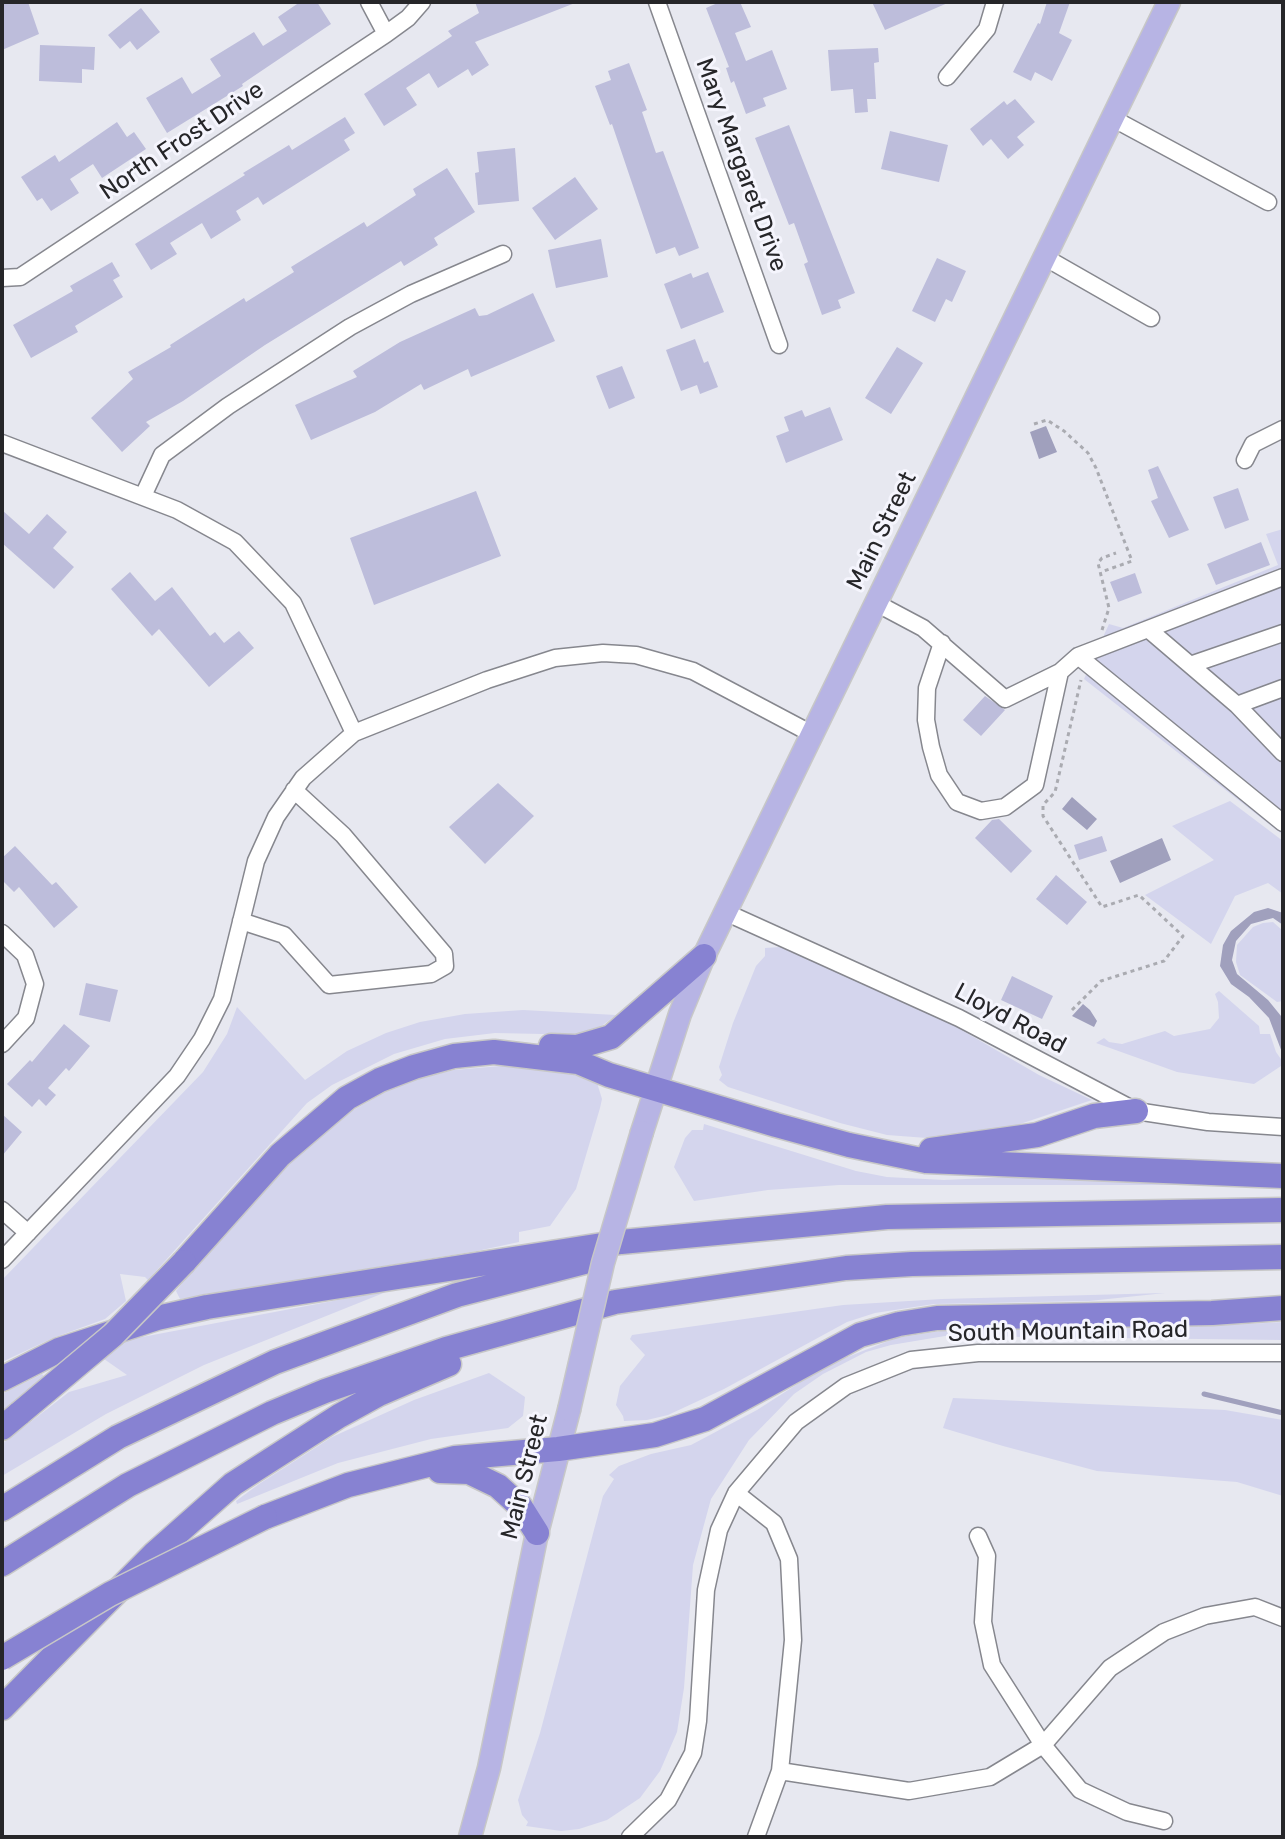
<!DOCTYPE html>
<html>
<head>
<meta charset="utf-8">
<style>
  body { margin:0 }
  #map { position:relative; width:1285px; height:1839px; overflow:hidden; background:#e7e8f0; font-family:Rubik,sans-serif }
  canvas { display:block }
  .frame { position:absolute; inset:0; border:4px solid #262629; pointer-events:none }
</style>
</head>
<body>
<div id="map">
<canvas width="1285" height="1839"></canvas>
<div class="frame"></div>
</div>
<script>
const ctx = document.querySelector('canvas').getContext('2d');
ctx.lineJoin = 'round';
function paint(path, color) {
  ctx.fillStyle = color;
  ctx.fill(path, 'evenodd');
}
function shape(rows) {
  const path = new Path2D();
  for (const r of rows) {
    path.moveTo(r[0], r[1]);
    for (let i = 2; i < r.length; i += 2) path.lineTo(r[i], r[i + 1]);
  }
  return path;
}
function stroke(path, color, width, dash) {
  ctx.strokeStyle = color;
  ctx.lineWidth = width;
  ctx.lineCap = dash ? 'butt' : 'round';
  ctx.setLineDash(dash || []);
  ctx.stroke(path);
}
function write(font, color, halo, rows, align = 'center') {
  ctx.font = font + ' Rubik,sans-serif';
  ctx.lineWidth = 6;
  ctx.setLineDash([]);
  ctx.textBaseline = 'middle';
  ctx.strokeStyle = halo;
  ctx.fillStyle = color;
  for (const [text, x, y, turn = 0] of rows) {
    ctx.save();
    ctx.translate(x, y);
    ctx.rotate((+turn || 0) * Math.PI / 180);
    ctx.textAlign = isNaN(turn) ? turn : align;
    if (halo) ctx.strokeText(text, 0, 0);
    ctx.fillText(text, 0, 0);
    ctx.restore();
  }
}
const green = shape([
  [1283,529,1283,835,1084,679,1109,624,1123,628,1278,565,1266,534],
  [1230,801,1283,841,1283,894,1268,883,1235,896,1211,944,1145,895,1214,860,1172,826],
  [1273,922,1283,931,1283,1001,1277,1002,1240,975,1236,962,1237,945,1253,927,1263,923],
  [780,947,934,1014,1039,1075,1092,1100,1002,1130,952,1138,927,1138,887,1135,840,1123,728,1087,719,1080,722,1075,719,1067,733,1023,756,966,765,956,765,948],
  [1219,991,1259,1026,1260,1034,1270,1034,1276,1052,1283,1062,1281,1066,1254,1084,1177,1072,1096,1043,1104,1038,1109,1042,1122,1044,1165,1031,1174,1036,1210,1029,1219,1018,1218,1002,1215,994],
  [237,1007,305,1080,347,1051,386,1033,420,1022,465,1014,523,1010,616,1015,599,1028,600,1032,590,1035,495,1033,445,1039,394,1054,332,1085,307,1103,148,1280,145,1277,120,1274,126,1301,105,1319,53,1338,2,1362,2,1280,203,1072,227,1034],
  [512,1065,588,1075,600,1081,598,1086,602,1099,600,1108,576,1189,550,1226,519,1232,519,1242,477,1251,180,1299,176,1291,205,1254,285,1166,336,1120,387,1091,419,1078,454,1070],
  [704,1124,856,1171,887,1177,944,1180,1075,1174,1283,1185,839,1185,768,1190,694,1201,674,1167,685,1138,692,1130,703,1130],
  [391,1290,204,1365,106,1414,2,1476,2,1444,69,1392,127,1375,104,1359,121,1341],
  [1165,1293,1089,1301,934,1304,875,1313,847,1322,724,1389,668,1415,647,1420,624,1421,623,1416,616,1405,620,1386,645,1355,630,1339,632,1335,843,1305,942,1299],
  [1283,1322,1283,1340,945,1336,891,1345,866,1352,823,1374,794,1394,749,1440,711,1499,693,1565,684,1688,677,1732,660,1771,640,1798,607,1820,579,1829,561,1831,526,1826,528,1822,522,1815,518,1800,540,1733,603,1496,614,1479,609,1475,619,1466,651,1454,691,1445,757,1410,827,1365,896,1338,954,1329,1231,1325],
  [489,1373,525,1397,523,1416,508,1428,431,1439,338,1463,237,1504,236,1501,259,1484,332,1437,414,1400],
  [42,1374,45,1378,2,1412,2,1394],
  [953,1398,1225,1410,1283,1420,1283,1496,1237,1482,1097,1471,1003,1446,943,1428]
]);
const water = shape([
  [1046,426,1057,452,1039,459,1030,432],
  [1072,797,1097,819,1087,830,1062,809],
  [1162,838,1171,860,1120,883,1110,861],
  [1268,908,1283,913,1283,925,1273,918,1251,924,1236,941,1232,960,1237,974,1268,1000,1281,1016,1283,1055,1269,1018,1249,997,1231,984,1220,966,1223,945,1231,931,1254,912],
  [1083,1004,1090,1010,1097,1021,1094,1027,1072,1016]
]);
const stream = shape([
  [1204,1394,1283,1413]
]);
const building = shape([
  [2,2,28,2,39,34,2,50],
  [300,2,317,2,331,24,242,84,243,86,167,133,146,98,182,77,192,94,221,76,210,59,254,32,263,46,287,31,278,17],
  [475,2,575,3,475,42,489,65,472,76,468,69,438,88,429,73,406,88,417,105,384,126,364,94,452,36,448,31,479,13],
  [720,2,740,2,751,27,735,33,746,61,772,50,787,89,763,98,766,106,746,114,734,81,731,83,726,68,729,67,706,8],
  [872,2,950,2,885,30],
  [1047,2,1070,2,1059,33,1072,40,1052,81,1035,72,1031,81,1013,72,1038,23,1040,24],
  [141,8,160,32,137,50,130,41,120,49,108,35],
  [40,45,95,47,94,70,82,69,82,83,39,81],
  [878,48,879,62,874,63,876,99,867,99,868,112,855,113,853,89,831,91,828,50],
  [629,63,647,110,642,112,656,153,663,151,699,248,679,256,675,247,656,254,612,124,610,125,595,86,611,80,608,71],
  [1015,99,1035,122,1017,137,1024,145,1008,159,991,139,983,146,970,129,1004,101,1007,105],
  [345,117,355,133,344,140,350,150,263,205,258,197,236,211,241,220,211,239,202,223,170,243,177,254,151,270,135,244,245,175,243,173,289,145,292,150],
  [117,122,127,137,134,132,146,149,102,178,93,164,70,179,79,193,51,211,42,198,37,201,21,177,55,155,59,162],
  [789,125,855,293,838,300,841,308,822,315,804,264,808,262,794,223,789,225,755,138],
  [890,131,948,145,939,182,881,169],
  [515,148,519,201,478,205,475,173,479,172,477,152],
  [447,168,475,212,434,238,438,245,404,266,401,261,265,345,183,401,146,422,150,426,122,452,91,418,133,379,128,372,171,347,170,345,244,298,246,302,294,272,291,267,364,222,367,227,416,195,413,189],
  [575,177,598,209,555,240,532,208],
  [601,239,608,277,556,288,548,250],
  [937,258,966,271,952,302,946,299,935,322,912,311],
  [112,262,120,276,113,280,123,297,75,326,78,332,31,358,13,325,73,291,70,286],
  [708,272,724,312,681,329,664,284,691,273,693,278],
  [533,293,555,341,471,377,468,369,424,390,421,384,375,412,311,440,295,405,357,377,353,371,400,342,475,308,479,316,487,315],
  [695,339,704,363,708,361,718,387,700,394,697,385,681,391,666,350],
  [897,347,923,363,891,414,865,398],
  [622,366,635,398,609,409,596,376],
  [830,407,843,440,786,463,776,436,789,431,784,417,802,410,805,417],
  [1158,466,1189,530,1169,538,1151,501,1158,498,1148,470],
  [1238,488,1249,520,1225,529,1213,497],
  [476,491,501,556,374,605,350,538],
  [2,510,29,534,47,514,67,532,53,548,74,567,54,589,2,543],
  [1261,542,1270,565,1216,585,1207,564],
  [130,572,155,601,172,587,210,636,215,632,224,643,239,631,254,648,209,687,159,629,152,636,111,589],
  [1135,573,1142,593,1118,602,1110,582],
  [985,696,1005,710,981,736,963,720],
  [498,783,534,816,485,864,449,827],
  [999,819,1032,851,1011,873,975,838,992,820],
  [1102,836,1107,851,1079,860,1074,845],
  [15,846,52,885,56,882,78,907,54,928,19,887,14,892,2,880,2,858],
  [1056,875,1087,902,1067,925,1036,899],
  [1012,976,1053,996,1042,1019,1001,1000],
  [86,983,118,990,110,1022,79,1015],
  [64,1024,90,1046,69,1071,66,1068,48,1088,56,1095,46,1106,39,1099,32,1107,7,1084,30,1060,32,1062],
  [2,1114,22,1132,2,1156]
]);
const path = shape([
  [1034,424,1047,420,1064,431,1088,453,1096,468,1132,561,1101,572],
  [1102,630,1109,608,1098,563,1102,558,1116,553],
  [1072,1010,1101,981,1164,961,1183,936,1139,895,1102,907,1043,816,1043,805,1055,792,1081,680]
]);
const minor = shape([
  [369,2,386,34],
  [657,2,779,345],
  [947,77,987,29,995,2],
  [1112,118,1268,202],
  [1046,258,1151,318],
  [2,278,20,277,386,34,408,18,422,2],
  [2,443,177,510,235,542,293,603,354,733],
  [1245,460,1253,444,1283,429],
  [143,496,162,455,228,406,350,327,411,294,503,254],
  [876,603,923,628,1005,699,1060,672,1078,656,1283,577],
  [1148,629,1237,705,1283,753],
  [942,643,927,688,926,720,931,747,939,775,957,802,981,811,1005,807,1035,785,1060,672],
  [1078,656,1283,823],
  [1190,665,1283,633],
  [1237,705,1283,688],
  [725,912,959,1018,1136,1111,1208,1122,1283,1127],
  [241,921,284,935,329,985,431,974,445,966,444,954,343,835,294,790],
  [2,933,25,955,35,984,26,1018,2,1044],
  [2,1210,28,1233],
  [2,1260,177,1076,202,1039,222,999,256,861,276,817,303,778,354,733,487,680,555,658,603,653,636,655,693,671,812,734],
  [736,1493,774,1523,789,1559,793,1640,780,1771,756,1837],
  [978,1536,987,1556,983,1622,992,1665,1043,1745,1080,1790,1127,1812,1164,1821],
  [780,1771,909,1791,990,1777,1043,1745,1110,1668,1164,1632,1205,1616,1255,1607,1283,1618],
  [630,1837,668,1800,693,1753,698,1721,706,1590,719,1530,736,1493,796,1422,846,1386,911,1360,978,1353,1283,1353]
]);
const major = shape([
  [642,1132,680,1014,704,956,1169,2],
  [470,1837,489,1768,537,1533,569,1410]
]);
const highway = shape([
  [551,1046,577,1047,611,1037,704,956],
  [931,1150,1037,1135,1094,1116,1136,1111],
  [184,1262,280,1155,347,1098,380,1080,414,1067,454,1056,494,1052,578,1062,609,1075,776,1125,849,1145,926,1161,1283,1176],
  [2,1379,59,1350,157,1318,207,1307,621,1242,887,1217,1283,1210],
  [2,1428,20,1413],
  [440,1471,469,1472,498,1486,520,1506,537,1533],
  [2,1509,118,1437,275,1362,457,1295,585,1262],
  [265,1517,348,1485,455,1458,558,1449,655,1435,705,1419,860,1335,899,1324,937,1318,1212,1313,1283,1308],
  [2,1564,128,1485,272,1413,325,1391,446,1349,615,1302,846,1268,912,1264,1283,1257],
  [2,1708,155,1553,233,1484,339,1416,379,1394,449,1364]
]);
const majorBridge = shape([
  [569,1410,603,1263,642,1132]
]);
const highwayBridge = shape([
  [20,1413,113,1335,184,1262],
  [2,1658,110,1594,265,1517]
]);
const streetNames = [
  ["North Frost Drive",182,141,-34],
  ["Mary Margaret Drive",741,165,70],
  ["Main Street",882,531,-64],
  ["Lloyd Road",1010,1019,28],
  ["South Mountain Road",1068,1332,-1],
  ["Main Street",525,1477,-76]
];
paint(green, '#d4d5ed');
paint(water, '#a0a0bd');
stroke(stream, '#a0a0bd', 5);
paint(building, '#bdbddb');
stroke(minor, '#86878e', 19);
stroke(major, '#c7c7c7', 25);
stroke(highway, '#c7c7c7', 27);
stroke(path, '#aaabb1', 3, [4, 4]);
stroke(minor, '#fff', 16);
stroke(major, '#b7b4e4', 22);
stroke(highway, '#8782d2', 24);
stroke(majorBridge, '#c7c7c7', 25, []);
stroke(highwayBridge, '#c7c7c7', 27, []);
stroke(majorBridge, '#b7b4e4', 22);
stroke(highwayBridge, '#8782d2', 24);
write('24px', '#262629', '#f5f5fd', streetNames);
</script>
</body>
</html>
